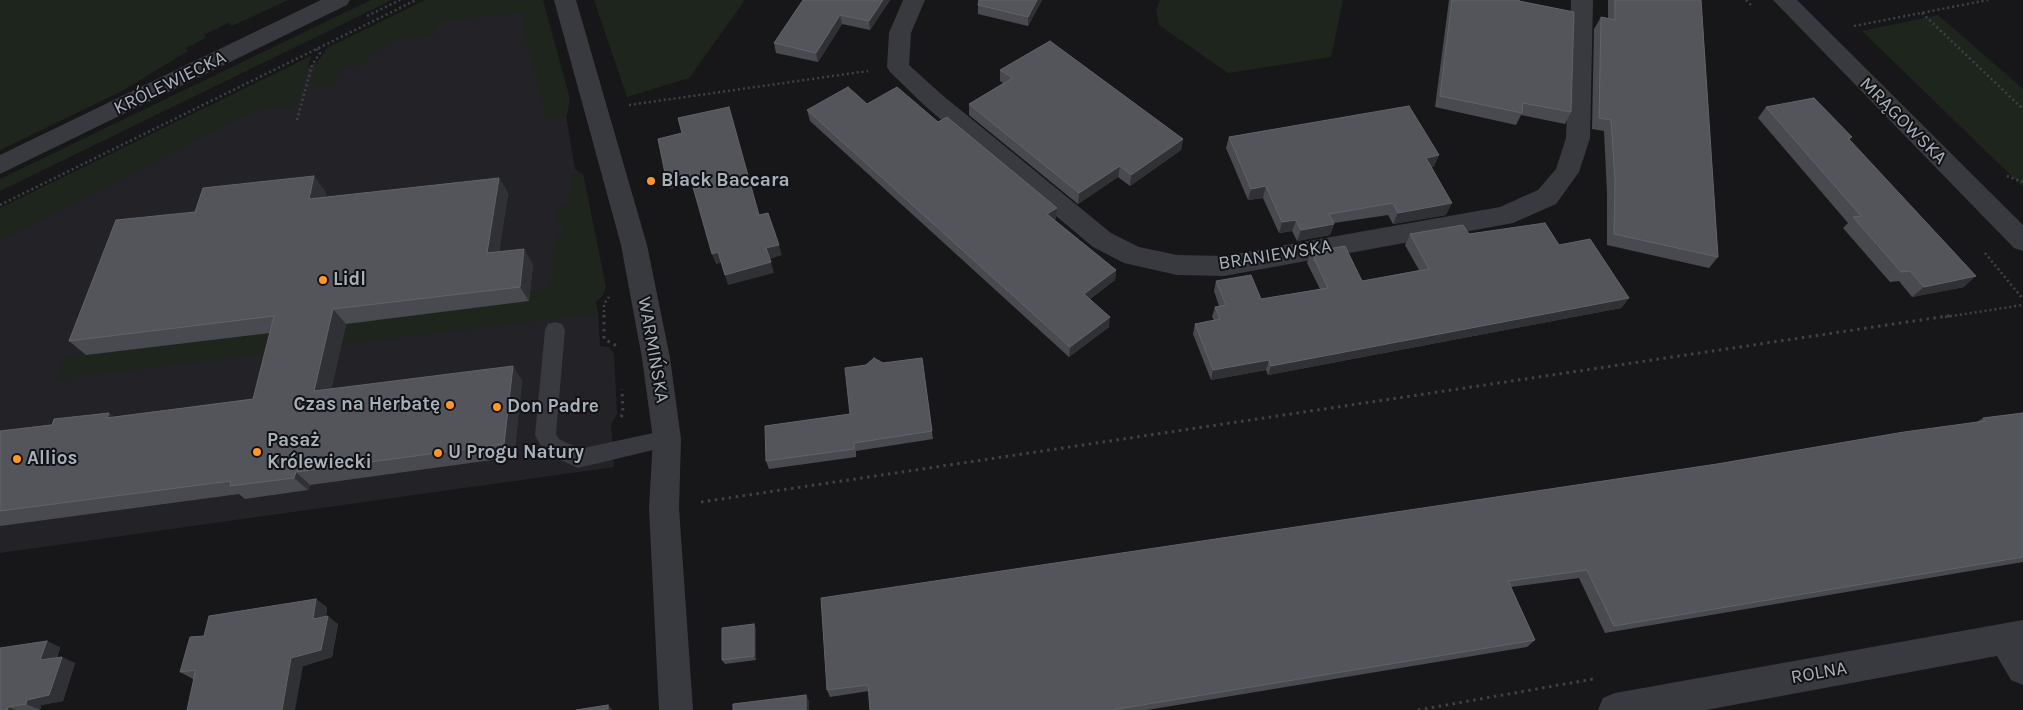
<!DOCTYPE html>
<html>
<head>
<meta charset="utf-8">
<style>
  body { margin:0 }
  canvas { display:block; background:#171719 }
</style>
</head>
<body>
<canvas width="2023" height="710"></canvas>
<script>
const ctx = document.querySelector('canvas').getContext('2d');
ctx.lineJoin = 'round';
function paint(path, color) {
  ctx.fillStyle = color;
  ctx.fill(path, 'evenodd');
}
function shape(rows) {
  const path = new Path2D();
  for (const r of rows) {
    path.moveTo(r[0], r[1]);
    for (let i = 2; i < r.length; i += 2) path.lineTo(r[i], r[i + 1]);
  }
  return path;
}
function stroke(path, color, width, dash) {
  ctx.strokeStyle = color;
  ctx.lineWidth = width;
  ctx.lineCap = dash ? 'butt' : 'round';
  ctx.setLineDash(dash || []);
  ctx.stroke(path);
}
function write(font, color, halo, rows, align = 'center') {
  ctx.font = font + ' Karla,sans-serif';
  ctx.lineWidth = 4;
  ctx.setLineDash([]);
  ctx.textBaseline = 'middle';
  ctx.strokeStyle = halo;
  ctx.fillStyle = color;
  for (const [text, x, y, turn = 0] of rows) {
    ctx.save();
    ctx.translate(x, y);
    ctx.rotate((+turn || 0) * Math.PI / 180);
    ctx.textAlign = isNaN(turn) ? turn : align;
    if (halo) ctx.strokeText(text, 0, 0);
    ctx.fillText(text, 0, 0);
    ctx.restore();
  }
}
const built = shape([
  [443,0,536,0,564,104,575,169,580,173,569,315,598,313,600,346,609,347,614,354,617,414,611,424,614,467,0,553,0,220]
]);
const green = shape([
  [0,0,288,0,232,26,228,23,204,35,206,38,186,48,188,51,122,91,0,150],
  [371,0,392,0,0,191,0,179],
  [425,0,543,0,570,99,567,115,547,121,523,29,525,12,438,21,436,34,433,36,397,40,370,55,365,64,339,67,335,85,311,88,316,64,327,48],
  [594,0,745,0,689,78,627,97],
  [1160,0,1343,0,1331,57,1228,73,1159,25,1156,10],
  [1938,15,2023,89,2023,187,1862,31],
  [311,56,297,106,256,110,0,240,0,208],
  [583,173,606,287,603,295,596,302,598,313,56,379,65,356,528,301,530,291,550,288,556,235,562,234,562,223,556,224,558,207,569,206,572,175]
]);
const pathFar1 = shape([
  [1746,0,1753,7],
  [1922,13,2023,109],
  [367,16,400,0],
  [1854,26,1988,0],
  [629,105,868,71],
  [297,120,312,65,320,53,317,49],
  [2007,176,2023,182],
  [0,205,416,0],
  [1985,253,2023,299],
  [604,317,604,304,609,297],
  [1945,317,2023,305]
]);
const path = shape([
  [604,315,604,339,617,346],
  [621,417,623,413,622,389],
  [701,502,1954,315],
  [1418,710,1593,679]
]);
const service = shape([
  [555,322,562,324,565,330,556,434,559,439,579,449,667,430,674,433,678,439,674,445,578,468,545,453,535,435,545,330,548,324,555,322]
]);
const minor = shape([
  [554,0,576,0,647,245,670,358,681,439,679,508,693,710,659,710,649,508,653,439,642,358,621,245,554,0],
  [903,0,925,0,911,33,909,65,941,94,1111,233,1139,247,1177,255,1224,256,1500,207,1538,190,1556,169,1566,138,1571,0,1593,0,1590,138,1579,172,1556,204,1513,223,1224,276,1177,275,1124,263,1093,247,925,106,890,72,887,67,889,33,903,0],
  [1773,0,1797,0,2023,225,2023,251,2014,248,1773,0],
  [2023,620,2023,685,2011,680,1997,656,1706,710,1598,710,1603,698,1615,693,2023,620]
]);
const tertiary = shape([
  [321,0,350,0,347,5,0,174,0,155,321,0]
]);
const wall = shape([
  [803,0,890,0,870,30,842,24,818,62,776,53,774,43],
  [1042,0,1028,26,978,14,978,5],
  [1449,0,1519,0,1571,112,1565,124,1521,115,1516,125,1435,107],
  [1608,0,1701,0,1718,257,1709,268,1607,245,1607,193,1604,131,1592,129,1594,29,1601,17,1608,18],
  [1000,70,1183,139,1181,150,1130,186,1118,177,1078,204,969,115,969,104,1003,83,1000,81],
  [1766,107,1852,137,1849,140,1964,287,1912,297,1899,281,1890,282,1843,228,1848,223,1758,118],
  [807,110,938,122,1056,219,1054,220,1116,270,1115,280,1090,299,1109,327,1069,357,810,121],
  [1229,137,1434,167,1431,167,1446,215,1393,224,1388,215,1334,223,1334,224,1330,235,1297,241,1292,231,1279,233,1263,198,1248,200,1226,148],
  [499,178,508,193,499,252,533,264,529,301,346,324,331,389,522,380,514,457,310,485,308,490,245,499,239,494,0,526,0,431,253,399,270,333,86,355,69,341,195,212,326,192,325,197],
  [1410,234,1469,234,1559,245,1629,298,1621,308,1268,375,1266,370,1211,380,1193,334,1195,324,1214,320,1212,317,1215,307,1219,306,1214,291,1216,281,1261,299,1320,289,1307,263,1311,252,1362,281,1419,270,1405,245],
  [922,358,933,439,856,451,856,457,769,469,766,461,850,414,883,363],
  [2023,413,2023,562,1605,633,1579,578,1511,587,1535,640,1527,647,1147,710,870,710,869,691,830,697,827,690,1717,464,1977,422,1983,418],
  [327,607,326,617,338,624,332,657,303,666,193,679,180,672],
  [756,628,756,660,725,664,722,660],
  [60,647,57,658,75,663,63,701,41,705,40,710,0,710]
]);
const shadedWall = shape([
  [883,0,890,0,870,30,869,21],
  [1037,0,1042,0,1028,26,1028,17],
  [840,15,842,24,818,62,816,53],
  [1183,139,1181,150,1130,186,1131,175],
  [1439,155,1434,167,1421,169,1426,158],
  [1120,166,1118,177,1078,204,1079,193],
  [689,173,693,184,670,189,666,178],
  [314,176,326,192,321,214,309,199],
  [499,178,508,193,497,268,487,253],
  [1266,186,1263,198,1248,200,1251,189],
  [1452,203,1446,215,1393,224,1398,213],
  [1057,208,1056,219,1047,225,1047,214],
  [1296,220,1292,231,1279,233,1282,222],
  [1334,224,1330,235,1297,241,1301,230],
  [779,245,782,255,770,259,766,248],
  [524,249,533,264,529,301,520,287],
  [718,252,721,263,716,264,712,254],
  [771,262,774,273,728,285,725,275],
  [1116,270,1115,280,1083,304,1084,294],
  [1976,276,1964,287,1912,297,1924,287],
  [1629,298,1621,308,1268,375,1271,366],
  [333,309,346,324,328,405,314,391],
  [1110,317,1109,327,1069,357,1070,347],
  [1269,360,1266,370,1211,380,1213,370],
  [513,366,522,380,514,457,504,444],
  [109,413,127,426,107,418],
  [296,472,310,485,308,490,294,478],
  [316,599,327,607,324,627,313,619],
  [328,616,338,624,332,657,303,666,295,710,282,710,291,658],
  [754,624,756,628,756,660,754,656],
  [47,641,60,647,54,666,40,660],
  [62,657,75,663,63,701,41,705,40,710,26,704,27,700],
  [806,695,809,701,809,710,806,710],
  [608,705,613,710,608,710],
  [8,707,17,710,7,710]
]);
const building = shape([
  [803,0,883,0,869,21,840,15,816,53,774,43,803,0],
  [979,0,1037,0,1028,17,978,5,979,0],
  [1452,0,1519,0,1519,1,1574,12,1571,112,1523,103,1522,113,1440,96,1452,0],
  [1615,0,1701,0,1718,257,1614,234,1615,181,1611,120,1599,118,1601,17,1615,20,1615,0],
  [1050,41,1183,139,1131,175,1120,166,1079,193,969,104,1013,78,1000,70,1050,41],
  [848,87,867,104,897,87,938,122,947,117,1057,208,1047,214,1116,270,1084,294,1110,317,1070,347,807,110,848,87],
  [1814,98,1852,137,1848,138,1976,276,1924,287,1910,271,1901,272,1853,217,1861,216,1766,107,1814,98],
  [1409,106,1439,155,1426,158,1452,203,1398,213,1393,203,1329,214,1334,224,1301,230,1296,220,1282,222,1266,186,1251,189,1229,137,1409,106],
  [729,107,759,215,768,213,779,245,766,248,771,262,725,275,718,252,712,254,689,173,666,178,658,139,682,133,678,118,729,107],
  [314,176,309,199,499,178,487,253,524,249,520,287,333,309,314,391,513,366,504,444,296,472,294,478,230,486,231,481,0,511,0,431,52,425,54,419,109,413,107,418,253,399,274,316,69,341,116,220,195,212,203,188,314,176],
  [1545,223,1559,245,1590,239,1629,298,1271,366,1269,360,1213,370,1195,324,1220,319,1215,307,1226,305,1216,281,1251,275,1261,299,1328,288,1311,252,1345,246,1362,281,1429,269,1410,234,1463,225,1469,234,1545,223],
  [874,358,883,363,922,358,932,431,854,443,854,449,766,461,765,426,850,414,845,368,866,365,874,358],
  [2023,413,2023,557,1614,626,1587,570,1508,581,1535,640,1112,710,870,710,868,685,827,690,821,598,1717,464,1904,432,1985,421,1983,418,2023,413],
  [316,599,313,619,328,616,321,650,291,658,282,710,187,710,195,673,195,670,180,672,190,637,204,636,209,616,316,599],
  [754,624,754,656,722,660,722,628,754,624],
  [47,641,40,660,62,657,49,695,27,700,26,704,8,707,7,710,0,710,0,648,47,641],
  [806,695,806,710,733,710,733,704,806,695],
  [608,705,608,710,576,710,608,705]
]);
const markers = [
  [651,181,5,"#ff962a"],
  [323,280,5,"#ff962a"],
  [450,405,5,"#ff962a"],
  [497,407,5,"#ff962a"],
  [257,452,5,"#ff962a"],
  [438,453,5,"#ff962a"],
  [17,459,5,"#ff962a"]
];
const streetNames = [
  ["KRÓLEWIECKA",170,83,-26],
  ["MRĄGOWSKA",1903,121,45],
  ["BRANIEWSKA",1275,255,-9],
  ["WARMIŃSKA",653,350,80],
  ["ROLNA",1819,673,-10]
];
const poiNames = [
  ["Black Baccara",661,181],
  ["Lidl",333,280],
  ["Czas na Herbatę",440,405,"right"],
  ["Don Padre",507,407],
  ["Pasaż",267,441],
  ["Królewiecki",267,463],
  ["U Progu Natury",448,453],
  ["Allios",27,459]
];
paint(built, '#232327');
paint(green, '#1d251c');
stroke(pathFar1, '#3e4146', 2.5, [2, 3]);
stroke(path, '#3e4146', 3, [2.5, 4.5]);
paint(service, '#383a3f');
paint(minor, '#383a3f');
paint(tertiary, '#383a3f');
paint(wall, '#484a4f');
paint(shadedWall, '#303135');
paint(building, '#53555b');
stroke(building, '#60636a', 1);
for (const [x, y, r, color] of markers) {
  const dot = new Path2D();
  dot.arc(x, y, r, 0, 2 * Math.PI);
  ctx.fillStyle = color;
  ctx.fill(dot);
  stroke(dot, '#121215', 2);
}
write('19px', '#a8b1bb', '#121215', streetNames);
write('bold 19px', '#a8b1bb', '#121215', poiNames, 'left');
</script>
</body>
</html>
